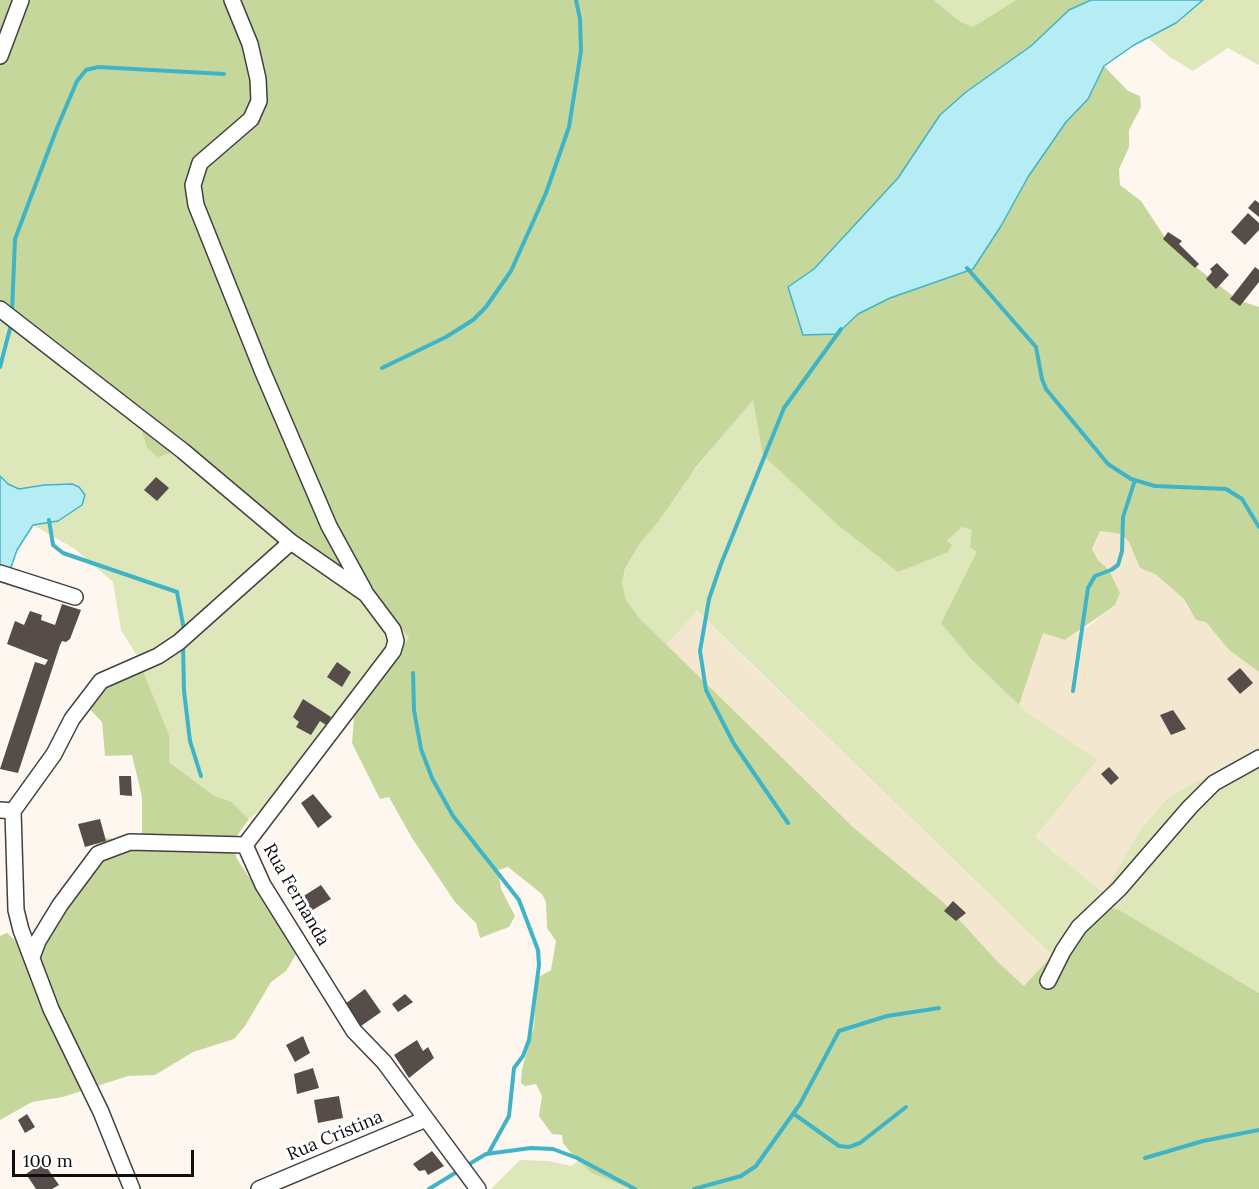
<!DOCTYPE html>
<html>
<head>
<meta charset="utf-8">
<style>
  body { margin:0 }
  #map { position:relative; width:1259px; height:1189px; overflow:hidden; background:#fef7ef; font-family:Lora,serif }
  canvas { display:block }
  .scale { position:absolute; left:12px; top:1150px; width:182px; height:27px; box-sizing:border-box; border:3px solid #0e0e0e; border-top:0; padding-left:8px; font-size:18px; line-height:21px; white-space:nowrap; color:#0e0e0e; -webkit-text-stroke:4px #fff; paint-order:stroke }
</style>
</head>
<body>
<div id="map">
<canvas width="1259" height="1189"></canvas>
<div class="scale">100 m</div>
</div>
<script>
const ctx = document.querySelector('canvas').getContext('2d');
ctx.lineJoin = 'round';
function paint(path, color) {
  ctx.fillStyle = color;
  ctx.fill(path, 'evenodd');
}
function shape(rows) {
  const path = new Path2D();
  for (const r of rows) {
    path.moveTo(r[0], r[1]);
    for (let i = 2; i < r.length; i += 2) path.lineTo(r[i], r[i + 1]);
  }
  return path;
}
function stroke(path, color, width, dash) {
  ctx.strokeStyle = color;
  ctx.lineWidth = width;
  ctx.lineCap = dash ? 'butt' : 'round';
  ctx.setLineDash(dash || []);
  ctx.stroke(path);
}
function write(font, color, halo, rows, align = 'center') {
  ctx.font = font + ' Lora,serif';
  ctx.lineWidth = 6;
  ctx.setLineDash([]);
  ctx.textBaseline = 'middle';
  ctx.strokeStyle = halo;
  ctx.fillStyle = color;
  for (const [text, x, y, turn = 0] of rows) {
    ctx.save();
    ctx.translate(x, y);
    ctx.rotate((+turn || 0) * Math.PI / 180);
    ctx.textAlign = isNaN(turn) ? turn : align;
    if (halo) ctx.strokeText(text, 0, 0);
    ctx.fillText(text, 0, 0);
    ctx.restore();
  }
}
const farmland = shape([
  [1100,531,1121,534,1129,542,1140,568,1155,574,1183,598,1189,611,1206,622,1229,650,1259,672,1259,747,1141,829,1105,894,1035,837,1026,712,1019,705,1043,633,1065,640,1089,626,1115,605,1120,593,1109,570,1098,560,1092,549],
  [696,611,1053,956,1035,977,1024,986,998,962,943,902,854,828,666,645]
]);
const green = shape([
  [934,0,1016,0,973,27,961,22],
  [1203,0,1259,0,1259,65,1228,48,1193,71,1170,57,1148,38,1176,23],
  [0,315,139,424,147,448,166,453,181,449,374,594,409,638,360,697,354,717,331,735,268,804,249,819,232,802,213,795,169,762,169,735,147,686,139,659,121,630,113,582,75,549,33,525,58,521,85,495,57,484,19,489,8,484,0,476],
  [753,399,947,541,962,527,972,530,977,551,973,661,1026,712,1097,760,1035,837,1104,893,1141,829,1168,798,1259,747,1259,993,1121,911,1053,956,697,611,666,645,641,620,626,600,622,582,625,570,639,545,658,522,676,492],
  [520,1160,549,1161,571,1166,578,1161,592,1173,630,1189,491,1189]
]);
const forest = shape([
  [0,0,934,0,961,22,973,27,1016,0,1091,0,1069,10,1031,46,966,92,940,115,898,178,814,269,788,287,837,334,858,314,890,298,973,269,1001,226,1027,177,1066,122,1088,98,1104,66,1128,91,1140,96,1141,107,1129,130,1129,147,1119,169,1120,185,1141,201,1168,242,1183,257,1238,300,1259,307,1259,672,1229,650,1206,622,1196,620,1183,598,1155,574,1140,568,1129,542,1121,534,1100,531,1092,549,1098,560,1109,570,1120,593,1115,605,1107,611,1065,640,1043,633,1019,705,973,661,941,623,977,552,970,547,972,530,962,527,947,541,952,545,948,552,898,572,838,525,763,455,753,400,696,467,658,522,639,545,625,569,622,582,626,600,641,620,854,828,943,902,998,962,1024,986,1100,904,1121,911,1259,993,1259,1189,630,1189,592,1173,578,1161,563,1143,562,1135,552,1134,539,1116,542,1096,536,1084,525,1086,521,1083,522,1069,534,1027,537,978,551,970,556,941,547,928,546,902,542,894,508,867,498,870,501,889,515,916,509,927,480,938,476,923,455,902,412,838,389,797,380,799,352,743,354,717,360,697,409,638,374,594,332,567,181,449,158,457,147,448,139,423,0,315],
  [142,669,169,735,169,762,213,795,232,802,249,819,236,837,233,847,237,859,298,951,286,971,271,982,245,1026,234,1039,193,1052,155,1075,128,1076,63,1097,32,1102,0,1120,0,936,7,933,28,952,100,838,142,840,142,797,132,755,105,756,102,722,82,701]
]);
const water = shape([
  [1091,0,1203,0,1176,23,1134,45,1104,66,1088,99,1066,122,1028,177,1001,226,973,269,890,298,858,314,837,334,803,335,788,287,814,269,898,178,940,115,966,92,1031,46,1069,10,1091,0],
  [0,476,8,484,19,489,44,485,72,484,79,487,85,495,82,505,58,521,33,525,17,550,9,573,0,570,0,476]
]);
const stream = shape([
  [967,268,1036,347,1042,379,1046,389,1108,464,1131,479,1155,486,1226,489,1242,499,1259,527],
  [12,311,15,239,57,128,77,81,86,70,98,67,224,74],
  [0,367,11,325],
  [382,368,446,337,473,320,486,307,511,271,546,193,569,127,581,51,580,19,576,0],
  [49,520,53,545,63,553,177,592,184,630],
  [183,644,184,691,190,741,201,776],
  [413,673,414,710,421,749,432,778,453,816,519,900,538,950,539,965,529,1040,523,1056,514,1068,509,1116,488,1154],
  [1073,691,1088,588,1095,576,1111,570,1118,565,1122,551,1123,517,1135,480],
  [788,823,734,744,706,690,700,651,709,599,721,564,784,408,841,329],
  [794,1114,839,1146,849,1147,860,1143,906,1107],
  [1145,1158,1203,1141,1259,1130],
  [466,1166,486,1154,531,1148,553,1149,577,1158,635,1189],
  [429,1189,460,1170],
  [694,1189,741,1176,756,1166,800,1104,839,1031,887,1016,939,1008]
]);
const building = shape([
  [1255,200,1259,203,1259,217,1248,208],
  [1248,213,1259,223,1259,230,1245,245,1231,232],
  [1168,232,1182,241,1179,244,1199,264,1195,268,1163,239],
  [1217,263,1229,275,1216,289,1206,279,1212,272,1210,269],
  [1255,267,1259,270,1259,282,1240,306,1230,299],
  [156,477,169,488,157,501,144,490],
  [62,604,81,610,70,639,66,642,62,641,60,645,18,773,0,769,35,662,45,665,48,660,7,644,15,621,24,625,30,611,42,615,41,620,55,625],
  [337,662,351,672,342,687,327,677],
  [1240,668,1253,683,1240,694,1227,679],
  [303,699,331,717,326,725,320,721,311,735,296,727,299,722,293,717],
  [1173,710,1186,729,1171,735,1160,715],
  [1109,767,1119,778,1111,785,1101,774],
  [119,776,131,776,132,796,120,795],
  [313,794,332,817,318,828,301,803],
  [100,819,106,841,85,847,78,824],
  [321,885,331,899,311,911,302,897],
  [953,901,966,913,956,921,944,911],
  [365,989,381,1012,361,1026,345,1004],
  [405,994,413,1002,398,1012,392,1004],
  [303,1036,310,1053,295,1062,286,1045],
  [417,1040,423,1051,428,1047,434,1058,409,1078,394,1055],
  [313,1068,319,1088,297,1094,294,1074],
  [339,1096,343,1118,318,1123,314,1100],
  [27,1114,35,1127,25,1133,18,1120],
  [432,1151,444,1166,428,1175,425,1170,419,1171,413,1164],
  [43,1162,59,1185,52,1189,36,1189,26,1174]
]);
const minor = shape([
  [232,0,250,44,258,79,259,101,251,119,200,163,193,185,196,205,262,370,329,526,364,590],
  [0,56,21,0],
  [0,309,183,451,291,542,366,594,393,630,396,641,393,651,245,845,263,885,354,1031,384,1062,478,1189],
  [0,573,75,597],
  [0,810,13,811,16,910,21,930,51,1009,101,1112,132,1189],
  [13,811,54,754,72,719,101,681,158,656,179,642,291,542],
  [32,957,38,941,60,905,98,854,130,842,245,845],
  [1048,981,1063,951,1079,927,1119,889,1190,807,1214,783,1259,758],
  [259,1189,426,1119]
]);
const streetNames = [
  ["Rua Fernanda",296,895,60],
  ["Rua Cristina",335,1136,-23]
];
paint(farmland, '#f3e7d0');
paint(green, '#dde7ba');
paint(forest, '#c5d79a');
paint(water, '#b6ecf3');
stroke(water, '#40b4c7', 1.5);
stroke(stream, '#40b4c7', 4);
paint(building, '#564c4a');
stroke(minor, '#414141', 18);
stroke(minor, '#fff', 15);
write('18px', '#0e0e0e', '#fff', streetNames);
</script>
</body>
</html>
